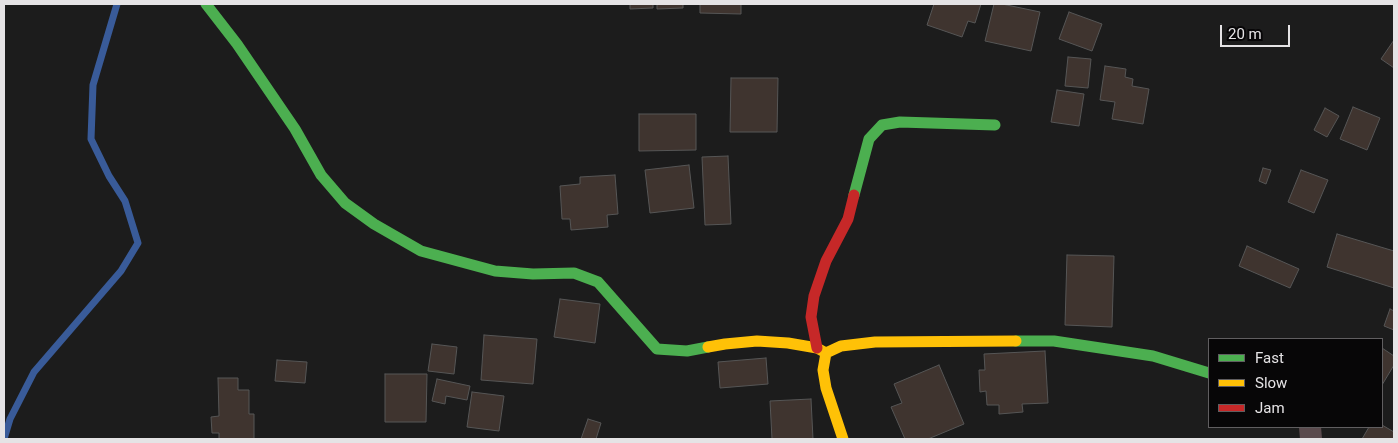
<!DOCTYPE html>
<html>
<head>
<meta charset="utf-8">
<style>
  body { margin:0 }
  #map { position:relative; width:1398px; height:443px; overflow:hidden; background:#1c1c1c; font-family:Roboto,sans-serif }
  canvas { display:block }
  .frame { position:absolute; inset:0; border:5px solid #e5e3e5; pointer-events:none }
  .legend { position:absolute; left:1208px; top:338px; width:175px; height:90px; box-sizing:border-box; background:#070607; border:1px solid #605e60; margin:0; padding:6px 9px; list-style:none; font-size:15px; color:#e5e3e5 }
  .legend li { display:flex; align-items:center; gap:10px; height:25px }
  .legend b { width:25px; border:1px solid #605e60 }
  .scale { position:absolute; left:1220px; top:25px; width:70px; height:22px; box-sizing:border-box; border:2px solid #e5e3e5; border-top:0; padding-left:6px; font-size:15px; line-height:18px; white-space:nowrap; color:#e5e3e5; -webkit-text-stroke:4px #070607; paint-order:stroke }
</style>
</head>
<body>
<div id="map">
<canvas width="1398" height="443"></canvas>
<div class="frame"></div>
<ul class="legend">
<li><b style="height:6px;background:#4caf50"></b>Fast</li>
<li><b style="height:6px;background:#ffc107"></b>Slow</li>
<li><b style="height:6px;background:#c62828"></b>Jam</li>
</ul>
<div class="scale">20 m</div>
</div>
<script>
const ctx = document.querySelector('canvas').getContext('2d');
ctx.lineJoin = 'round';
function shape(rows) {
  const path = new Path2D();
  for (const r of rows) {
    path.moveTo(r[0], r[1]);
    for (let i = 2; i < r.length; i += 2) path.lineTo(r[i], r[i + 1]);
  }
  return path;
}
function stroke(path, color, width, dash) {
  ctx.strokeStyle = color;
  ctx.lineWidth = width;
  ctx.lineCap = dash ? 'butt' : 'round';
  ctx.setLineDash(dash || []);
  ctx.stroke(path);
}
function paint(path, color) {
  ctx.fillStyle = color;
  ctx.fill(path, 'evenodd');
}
const stream = shape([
  [4,439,10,419,34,372,121,271,138,243,125,201,109,176,91,139,93,85,117,4]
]);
const building = shape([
  [630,4,653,4,653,8,630,9,630,4],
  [657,4,683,4,683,8,657,9,657,4],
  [700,4,741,4,741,14,700,13,700,4],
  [934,4,981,4,975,23,968,21,962,37,927,25,934,4],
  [994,4,1002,4,1040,12,1031,51,985,41,994,4],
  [1069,12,1102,24,1092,51,1059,39,1069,12],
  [1394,40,1394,68,1381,59,1394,40],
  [1068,57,1091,59,1088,88,1065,86,1068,57],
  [1105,66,1126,69,1125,77,1133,79,1132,86,1149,89,1143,124,1112,119,1115,102,1100,100,1105,66],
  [731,78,778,78,777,132,730,132,731,78],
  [1057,90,1084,94,1079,126,1051,122,1057,90],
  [1353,107,1380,118,1367,150,1340,139,1353,107],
  [1325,108,1339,116,1327,137,1314,130,1325,108],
  [639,114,696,114,696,150,639,151,639,114],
  [728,156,731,224,705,225,702,157,728,156],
  [689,165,694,208,650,213,645,170,689,165],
  [1263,168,1271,170,1266,184,1259,181,1263,168],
  [1301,170,1328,180,1314,213,1288,202,1301,170],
  [615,175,618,214,607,215,608,227,571,230,570,219,562,219,560,186,580,184,580,177,615,175],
  [1337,234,1394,251,1394,288,1327,267,1337,234],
  [1247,246,1299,269,1290,288,1239,266,1247,246],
  [1067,255,1114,256,1112,327,1065,325,1067,255],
  [560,299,600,304,595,343,554,337,560,299],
  [1390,309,1394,311,1394,330,1384,326,1390,309],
  [484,335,537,339,533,384,481,380,484,335],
  [432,344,457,347,454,374,428,371,432,344],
  [1382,348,1394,356,1394,365,1382,385,1382,348],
  [1045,351,1048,403,1022,404,1023,412,999,414,999,405,987,405,986,391,980,392,979,370,985,370,984,354,1045,351],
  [766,358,768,384,720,388,718,362,766,358],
  [277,360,307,362,305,383,275,381,277,360],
  [939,365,964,424,928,439,905,439,891,407,902,403,894,384,939,365],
  [385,374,427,374,426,422,385,422,385,374],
  [218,378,238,378,238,390,249,390,249,414,254,414,254,439,219,439,219,433,212,433,211,417,219,416,218,378],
  [437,379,470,386,467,400,446,396,445,404,432,401,437,379],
  [472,392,504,396,499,431,467,427,472,392],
  [811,399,813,439,772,439,770,401,811,399],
  [588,419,601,423,596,439,581,439,588,419],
  [1382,425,1394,432,1394,439,1362,439,1369,427,1382,427,1382,425]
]);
const street = shape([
  [1310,427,1311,439]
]);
const fast = shape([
  [206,4,237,44,295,129,321,175,345,203,374,224,421,251,495,271,533,274,574,273,598,282,657,349,687,351,708,347],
  [854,195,869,139,882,125,900,122,995,125],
  [1016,341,1054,341,1153,356,1209,373]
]);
const slow = shape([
  [708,347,725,344,757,341,788,343,817,348,826,353],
  [843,439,826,388,823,370,826,353,841,346,875,342,1016,341]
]);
const jam = shape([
  [817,348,811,317,814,296,826,261,848,219,854,195]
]);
stroke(stream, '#395b99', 7);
paint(building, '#3f342f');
stroke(building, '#565656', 1);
stroke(street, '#5a4a4d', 22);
stroke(fast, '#4caf50', 11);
stroke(slow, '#ffc107', 11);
stroke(jam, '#c62828', 11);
</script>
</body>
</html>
